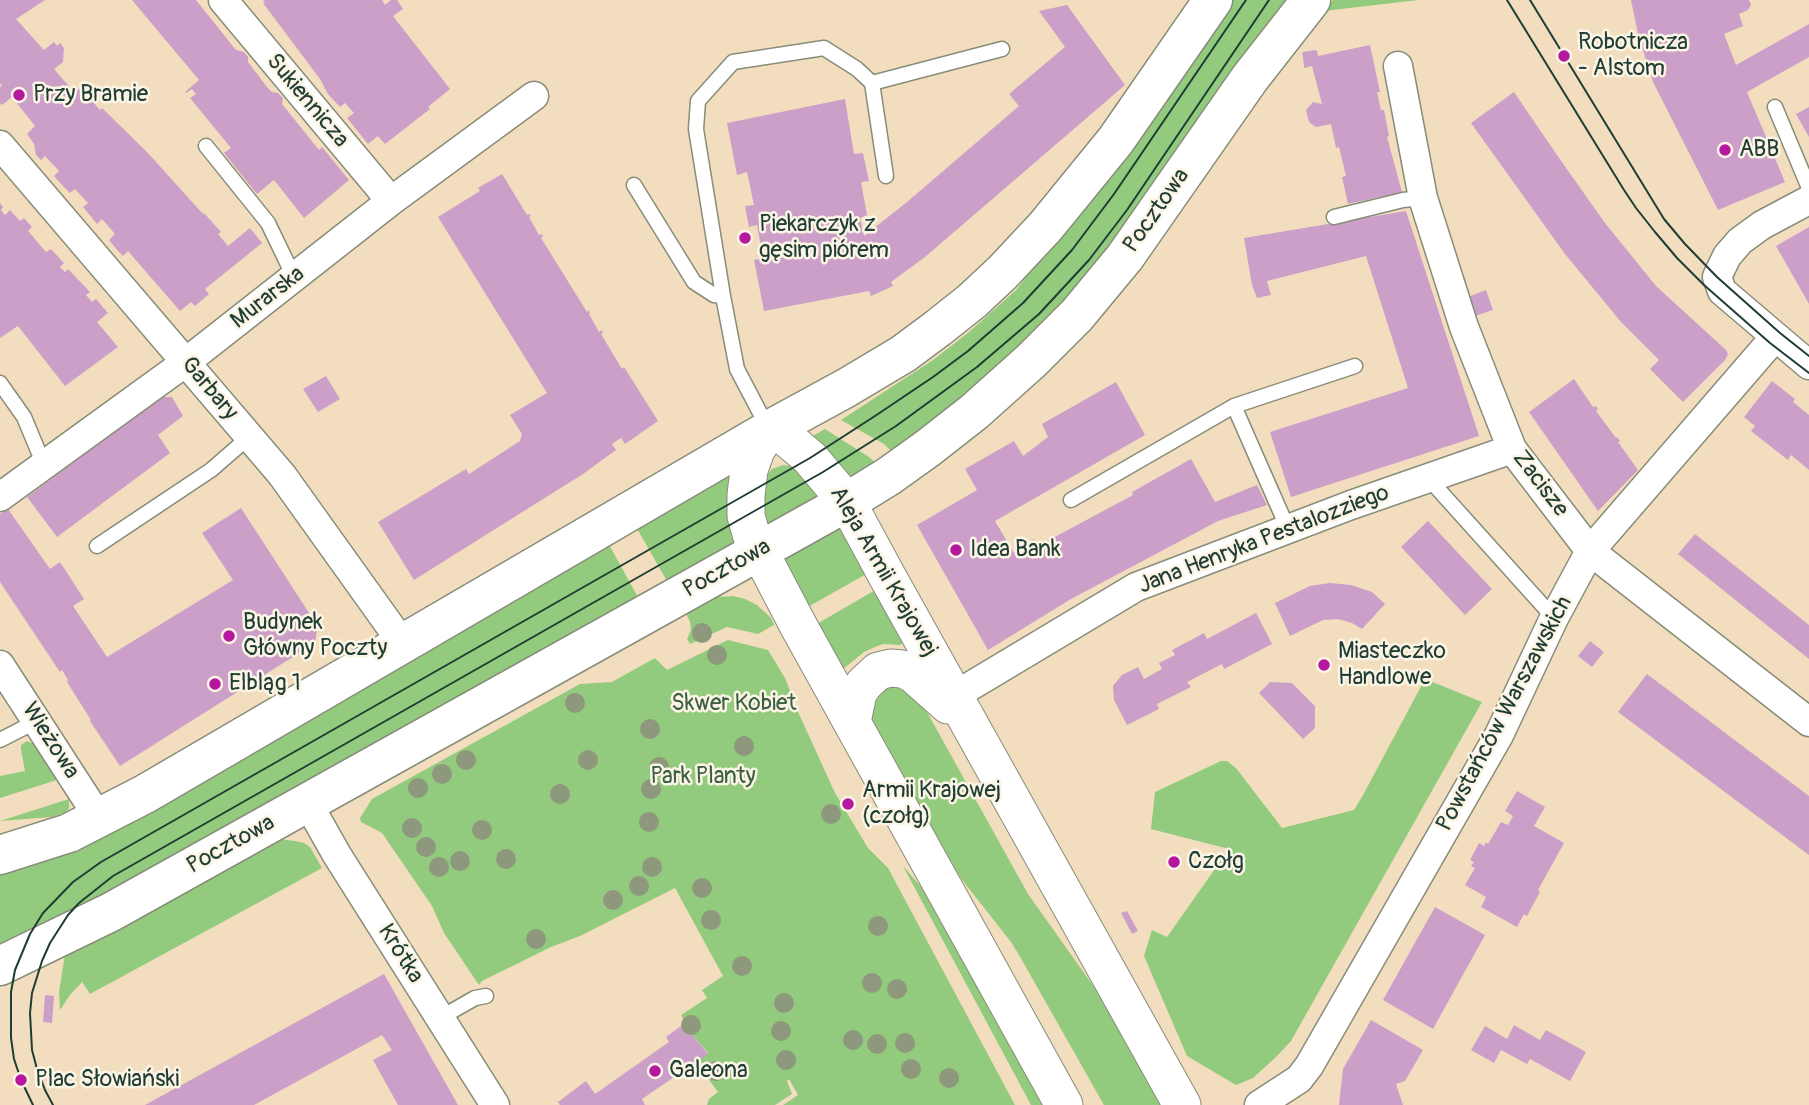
<!DOCTYPE html>
<html>
<head>
<meta charset="utf-8">
<style>
  body { margin:0 }
  canvas { display:block; background:#f2ddbe }
</style>
</head>
<body>
<canvas width="1809" height="1105"></canvas>
<script>
const ctx = document.querySelector('canvas').getContext('2d');
ctx.lineJoin = 'round';
function paint(path, color) {
  ctx.fillStyle = color;
  ctx.fill(path, 'evenodd');
}
function shape(rows) {
  const path = new Path2D();
  for (const r of rows) {
    path.moveTo(r[0], r[1]);
    for (let i = 2; i < r.length; i += 2) path.lineTo(r[i], r[i + 1]);
  }
  return path;
}
function stroke(path, color, width, dash) {
  ctx.strokeStyle = color;
  ctx.lineWidth = width;
  ctx.lineCap = dash ? 'butt' : 'round';
  ctx.setLineDash(dash || []);
  ctx.stroke(path);
}
function write(font, color, halo, rows, align = 'center') {
  ctx.font = font + ' Pangolin,sans-serif';
  ctx.lineWidth = 5;
  ctx.setLineDash([]);
  ctx.textBaseline = 'middle';
  ctx.strokeStyle = halo;
  ctx.fillStyle = color;
  for (const [text, x, y, turn = 0] of rows) {
    ctx.save();
    ctx.translate(x, y);
    ctx.rotate((+turn || 0) * Math.PI / 180);
    ctx.textAlign = isNaN(turn) ? turn : align;
    if (halo) ctx.strokeText(text, 0, 0);
    ctx.fillText(text, 0, 0);
    ctx.restore();
  }
}
const green = shape([
  [1231,0,1292,0,1085,280,998,370,893,453,884,444,841,420,933,360,969,332,1016,290,1133,143],
  [1333,0,1418,0,1324,11],
  [825,429,869,457,877,464,850,481,811,437],
  [783,465,790,466,814,482,823,495,767,528,759,513,768,474,772,469],
  [732,468,739,541,668,583,635,525],
  [841,526,868,573,806,608,781,558],
  [607,541,639,599,73,915,0,948,0,872],
  [877,589,903,643,900,645,883,644,875,647,864,652,842,670,815,625],
  [733,596,745,599,757,605,771,618,774,625,758,634,727,627,690,644,687,639,691,630,690,622,686,613,716,597],
  [728,640,768,650,785,678,799,714,835,793,868,848,888,868,1015,1105,783,1105,798,1095,789,1079,787,1081,792,1094,775,1105,707,1105,709,1099,718,1092,696,1062,708,1053,692,1035,681,1015,707,998,702,990,723,976,675,888,580,936,551,947,482,981,479,985,444,933,432,906,382,833,361,822,360,818,372,799,580,684,612,682,655,658,667,670],
  [1425,679,1482,702,1291,1041,1277,1056,1253,1078,1236,1085,1187,1056,1144,956,1152,930,1167,937,1229,849,1151,829,1155,792,1221,761,1227,761,1236,768,1282,828,1354,810,1363,795],
  [884,681,917,694,1028,894,1104,1001,1162,1105,1104,1105,1019,955,1011,942,963,881,943,851,871,723,871,693],
  [27,741,37,745,60,779,0,798,0,776,25,771,21,749,21,745],
  [69,799,69,808,66,812,52,817,0,821],
  [279,839,295,841,304,843,310,847,322,868,90,994,82,982,70,995,60,1010,59,992,65,954],
  [903,866,922,888,1043,1105,1031,1105]
]);
const building = shape([
  [0,0,45,0,16,19,44,50,54,42,57,46,60,43,64,48,63,62,54,69,74,92,84,86,97,101,94,103,100,110,102,108,147,152,203,214,204,213,221,232,218,234,228,246,250,228,262,243,205,289,209,294,195,306,191,302,180,311,128,251,123,256,118,251,109,240,115,234,102,219,97,224,83,207,88,203,75,189,70,193,64,187,54,176,59,171,45,156,41,160,36,155,34,144,27,134,35,126,12,97,2,105,0,103,0,87,2,86,0,83],
  [132,0,196,0,236,50,244,52,248,57,248,62,267,87,272,92,278,93,283,98,282,104,319,150,322,147,349,180,304,218,274,180,257,194,224,153,231,148,190,98,196,94,192,89,186,93,185,92,199,80],
  [263,0,382,0,385,5,391,0,397,0,403,9,393,16,450,89,428,107,430,109,385,144,378,136,368,144,347,118,354,113,345,103,340,107,328,94,320,79,263,3,265,2],
  [1631,0,1749,0,1751,5,1748,10,1739,14,1743,26,1724,34,1736,65,1809,24,1809,57,1747,92,1785,182,1718,210,1653,82,1638,34],
  [1067,5,1125,85,925,257,891,282,893,286,871,296,869,291,764,311,754,260,763,258,757,225,749,227,745,206,754,205,747,172,737,175,727,123,845,99,854,154,863,153,869,181,861,182,867,215,860,218,864,236,907,202,1019,106,1009,94,1065,47,1039,11],
  [1370,45,1380,92,1377,92,1381,110,1384,110,1389,136,1387,137,1402,192,1348,204,1342,177,1346,176,1339,147,1336,148,1331,124,1316,127,1309,122,1306,110,1313,102,1322,104,1312,66,1304,68,1303,56,1302,55,1303,52,1315,50,1317,51,1318,56],
  [1514,92,1559,158,1605,223,1656,286,1726,350,1728,354,1725,360,1683,402,1650,369,1659,360,1621,322,1565,254,1471,123],
  [1809,107,1809,137,1796,114],
  [502,174,527,215,529,214,531,216,529,217,539,235,542,234,543,236,541,238,587,312,589,310,590,313,589,314,599,332,602,330,603,333,601,334,622,369,624,367,658,421,625,444,621,438,612,444,616,450,583,474,414,580,378,522,466,469,469,474,520,441,522,434,510,415,547,393,438,217,480,191,478,188],
  [0,203,3,207,1,210,5,215,10,210,20,221,24,218,32,227,28,231,46,252,51,249,64,263,60,267,65,272,68,269,90,292,86,295,92,302,96,299,108,313,97,322,118,347,65,386,18,326,0,338],
  [1406,211,1479,436,1291,497,1270,432,1408,388,1366,256,1267,281,1271,295,1257,298,1252,285,1244,238],
  [1809,227,1809,304,1776,246],
  [1486,290,1493,310,1475,316,1468,297],
  [326,376,340,399,318,412,303,389],
  [1574,379,1593,407,1596,406,1598,410,1596,411,1616,438,1617,437,1620,441,1618,442,1638,470,1598,511,1529,412],
  [1772,381,1795,399,1793,402,1809,415,1809,470,1791,455,1788,460,1751,431,1755,426,1744,417],
  [1116,382,1145,435,995,521,1014,553,1034,539,1038,546,1133,495,1132,492,1191,459,1215,502,1257,485,1267,505,1218,521,1071,599,988,650,917,525,977,490,965,469,1014,441,1023,456,1048,437,1042,424],
  [161,397,172,397,183,416,158,435,170,453,57,537,27,497],
  [241,508,311,616,317,629,315,643,120,766,90,721,91,720,67,682,68,680,62,670,60,672,0,582,0,514,8,509,50,569,60,562,84,599,73,606,107,657,233,580,202,533],
  [1428,521,1492,589,1465,615,1401,547],
  [1695,534,1809,625,1809,659,1678,554],
  [1330,583,1351,585,1372,592,1385,604,1362,629,1352,623,1338,619,1323,620,1290,636,1275,603,1310,586],
  [1256,613,1272,644,1224,669,1222,664,1187,682,1191,687,1157,704,1159,709,1127,725,1114,700,1113,686,1122,675,1138,667,1144,679,1162,669,1159,663,1175,655,1172,650,1204,633,1207,639],
  [1590,641,1604,652,1592,667,1578,656],
  [1647,674,1809,796,1809,855,1618,712],
  [1270,682,1292,683,1315,706,1315,728,1303,739,1259,693],
  [1517,791,1545,807,1534,826,1564,843,1538,890,1540,892,1527,916,1524,914,1517,927,1481,907,1486,897,1465,885,1475,868,1471,866,1474,862,1470,860,1479,843,1484,846,1486,842,1488,844,1501,822,1508,825,1513,816,1505,811],
  [1435,907,1485,935,1433,1029,1383,1000],
  [1127,911,1138,931,1132,934,1121,913],
  [384,974,458,1105,398,1105,373,1060,392,1050,382,1035,254,1105,145,1105],
  [45,995,54,996,52,1023,43,1022],
  [1371,1020,1423,1050,1405,1081,1396,1084,1403,1105,1339,1105,1343,1069],
  [685,1023,692,1035,708,1054,642,1099,645,1105,560,1105,558,1102,586,1081,595,1094,669,1042,666,1037],
  [1514,1025,1540,1040,1546,1030,1586,1052,1570,1081,1530,1059,1527,1064,1501,1050,1494,1063,1471,1050,1485,1026,1507,1039]
]);
const service = shape([
  [872,83,1002,49],
  [1775,107,1809,188],
  [206,146,268,223,294,277],
  [634,185,694,282,714,295,723,296],
  [1334,217,1403,200,1423,198],
  [0,383,24,417,44,465],
  [1234,406,1288,529],
  [769,430,737,369,723,296,696,129,698,101,733,62,824,48,857,69,872,83,886,176],
  [1429,479,1554,618],
  [1071,500,1234,406,1355,366],
  [97,546,211,470,249,437],
  [0,740,37,721],
  [440,1018,475,998,486,996]
]);
const minor = shape([
  [223,0,391,201],
  [1398,66,1423,198,1464,327,1512,449,1590,551,1809,722],
  [0,145,282,475,403,644],
  [1809,200,1762,225,1740,241,1727,256,1717,277,1722,291,1809,365],
  [0,497,186,362,391,201,534,96],
  [0,665,99,818],
  [954,696,1136,587,1351,505,1512,449],
  [307,802,337,855,495,1105],
  [1259,1105,1299,1079,1309,1066,1499,735,1554,618,1590,551,1775,337]
]);
const tertiary = shape([
  [852,722,858,693,864,684,878,671,891,668,902,669,912,673,948,705],
  [1064,1105,798,625,752,537,746,516,746,495,749,470,756,450,769,430,783,435,810,458,847,502,887,576,1182,1105]
]);
const secondary = shape([
  [0,855,69,833,145,794,769,430,846,388,903,354,938,328,972,301,1003,272,1046,226,1116,140,1213,0],
  [0,966,111,912,847,502,889,476,928,448,974,412,1031,361,1077,315,1125,257,1250,78,1311,0]
]);
const tram = shape([
  [1507,0,1624,190,1636,208,1655,232,1677,258,1704,285,1770,343,1809,373],
  [1530,0,1664,219,1685,244,1717,277,1780,333,1809,356],
  [33,1105,21,1080,14,1059,11,1038,11,992,15,970,30,934,43,913,73,882,101,862,810,458,875,416,933,377,968,351,1023,303,1072,250,1114,194,1246,0],
  [53,1105,45,1090,37,1069,32,1050,30,1013,32,993,42,961,50,943,68,915,79,903,113,876,823,472,896,426,977,367,1039,314,1089,260,1127,210,1269,0]
]);
const trees = [
  [702,633],
  [717,655],
  [575,703],
  [650,729],
  [744,746],
  [466,760],
  [588,760],
  [659,767],
  [442,774],
  [418,788],
  [651,789],
  [560,794],
  [831,814],
  [649,822],
  [412,828],
  [482,830],
  [426,847],
  [506,859],
  [460,861],
  [439,867],
  [652,867],
  [639,886],
  [702,888],
  [613,900],
  [711,920],
  [878,926],
  [536,939],
  [742,966],
  [872,983],
  [897,989],
  [784,1003],
  [691,1025],
  [781,1031],
  [853,1040],
  [905,1043],
  [877,1044],
  [786,1060],
  [911,1069],
  [716,1071],
  [949,1078]
];
const markers = [
  [1564,56,7,"#b5179e"],
  [19,95,7,"#b5179e"],
  [1725,150,7,"#b5179e"],
  [745,238,7,"#b5179e"],
  [956,550,7,"#b5179e"],
  [229,636,7,"#b5179e"],
  [1324,665,7,"#b5179e"],
  [215,684,7,"#b5179e"],
  [848,804,7,"#b5179e"],
  [1174,862,7,"#b5179e"],
  [655,1071,7,"#b5179e"],
  [21,1080,7,"#b5179e"]
];
const poiNames = [
  ["Robotnicza",1578,43],
  ["- Alstom",1578,69],
  ["Przy Bramie",33,95],
  ["ABB",1739,150],
  ["Piekarczyk z",759,225],
  ["gęsim piórem",759,251],
  ["Idea Bank",970,550],
  ["Budynek",243,623],
  ["Główny Poczty",243,649],
  ["Miasteczko",1338,652],
  ["Handlowe",1338,678],
  ["Elbląg 1",229,684],
  ["Armii Krajowej",862,791],
  ["(czołg)",862,817],
  ["Czołg",1188,862],
  ["Galeona",669,1071],
  ["Plac Słowiański",35,1080]
];
const streetNames = [
  ["Sukiennicza",307,101,50],
  ["Pocztowa",1157,211,-55],
  ["Murarska",268,298,-38],
  ["Garbary",209,389,50],
  ["Zacisze",1540,484,53],
  ["Jana Henryka Pestalozziego",1264,540,-21],
  ["Pocztowa",727,569,-29],
  ["Aleja Armii Krajowej",883,572,60],
  ["Powstańców Warszawskich",1505,714,-62],
  ["Wieżowa",50,741,57],
  ["Pocztowa",231,845,-29],
  ["Krótka",400,954,58]
];
const parkNames = [
  ["Skwer Kobiet",734,704],
  ["Park Planty",703,777]
];
paint(green, '#93cb7e');
paint(building, '#cc9fc8');
stroke(service, '#888d79', 17);
stroke(minor, '#888d79', 31);
stroke(tertiary, '#888d79', 39);
stroke(secondary, '#888d79', 41);
stroke(service, '#fff', 14);
stroke(minor, '#fff', 28);
stroke(tertiary, '#fff', 37);
stroke(secondary, '#fff', 38);
stroke(tram, '#1f3d34', 2);
ctx.fillStyle = '#8e987c';
for (const [x, y] of trees) {
  ctx.beginPath();
  ctx.arc(x, y, 10, 0, 2 * Math.PI);
  ctx.fill();
}
for (const [x, y, r, color] of markers) {
  const dot = new Path2D();
  dot.arc(x, y, r, 0, 2 * Math.PI);
  ctx.fillStyle = color;
  ctx.fill(dot);
  stroke(dot, '#fcf5e5', 2.5);
}
write('23px', '#1f3d34', '#fcf5e5', poiNames, 'left');
write('23px', '#1f3d34', '#fcf5e5', streetNames);
write('23px', '#3c6046', '#fcf5e5', parkNames);
</script>
</body>
</html>
